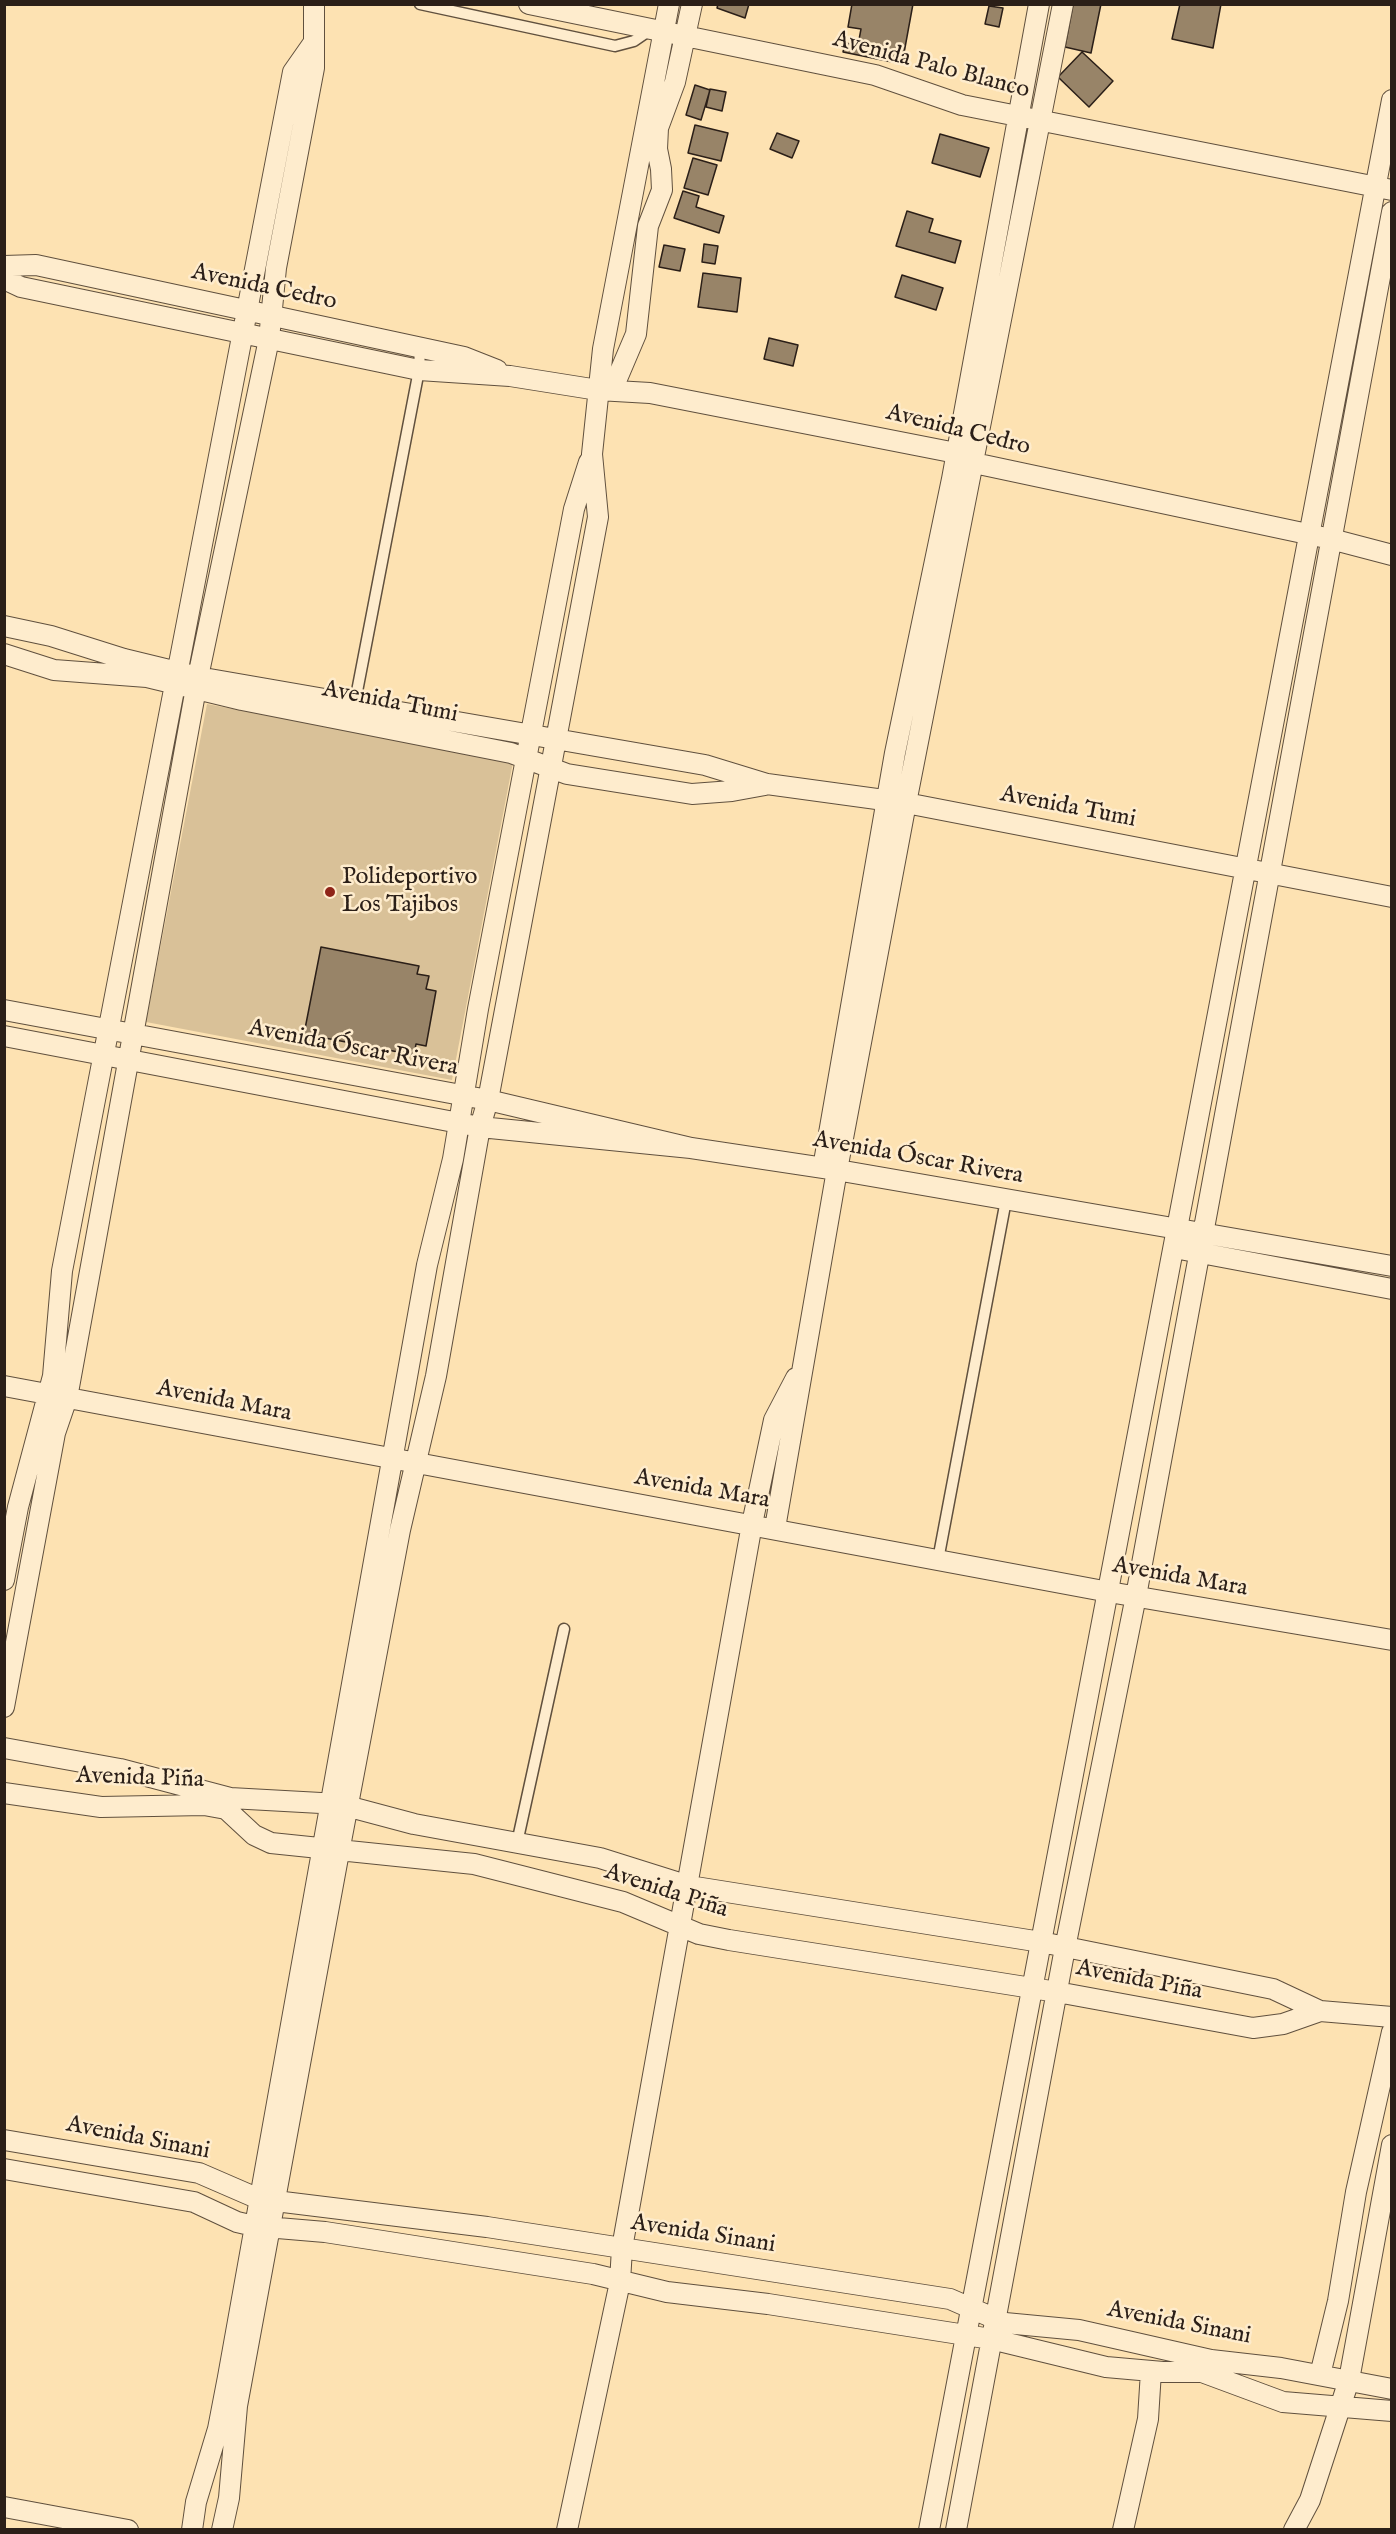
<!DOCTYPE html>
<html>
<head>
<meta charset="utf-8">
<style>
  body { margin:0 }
  #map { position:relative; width:1396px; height:2534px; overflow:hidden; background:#fde2b2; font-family:"IM FELL English",serif }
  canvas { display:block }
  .frame { position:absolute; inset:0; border:6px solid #2b1f18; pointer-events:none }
</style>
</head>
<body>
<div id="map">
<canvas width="1396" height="2534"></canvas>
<div class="frame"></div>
</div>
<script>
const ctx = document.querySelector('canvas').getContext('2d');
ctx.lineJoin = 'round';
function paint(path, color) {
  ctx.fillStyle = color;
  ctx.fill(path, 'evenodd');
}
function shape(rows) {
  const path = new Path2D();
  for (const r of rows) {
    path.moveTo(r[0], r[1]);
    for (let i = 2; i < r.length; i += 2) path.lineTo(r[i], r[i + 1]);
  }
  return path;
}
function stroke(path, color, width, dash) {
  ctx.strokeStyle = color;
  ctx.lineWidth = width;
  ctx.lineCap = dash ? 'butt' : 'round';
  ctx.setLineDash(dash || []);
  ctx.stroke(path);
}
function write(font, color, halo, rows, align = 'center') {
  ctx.font = font + ' "IM FELL English",serif';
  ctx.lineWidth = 5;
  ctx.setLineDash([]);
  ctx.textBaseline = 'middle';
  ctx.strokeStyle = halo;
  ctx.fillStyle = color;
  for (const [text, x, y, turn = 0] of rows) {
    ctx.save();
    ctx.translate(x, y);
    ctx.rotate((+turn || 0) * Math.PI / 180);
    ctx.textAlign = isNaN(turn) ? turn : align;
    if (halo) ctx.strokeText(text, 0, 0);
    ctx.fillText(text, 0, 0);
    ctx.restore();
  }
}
const green = shape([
  [207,704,513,762,452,1080,146,1022]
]);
const building = shape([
  [718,4,749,4,745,18,717,8,718,4],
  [852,4,913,4,902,64,843,52,845,43,858,45,861,29,848,27,852,4],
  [1073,4,1101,4,1091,53,1065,47,1073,4],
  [1180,4,1221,4,1213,48,1172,39,1180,4],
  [989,6,1003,8,999,27,985,24,989,6],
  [1082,52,1113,81,1089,107,1058,77,1082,52],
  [695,85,710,90,701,120,686,115,695,85],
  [710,89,726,92,722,111,706,107,710,89],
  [695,125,728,133,721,161,688,153,695,125],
  [777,133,799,141,792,158,770,149,777,133],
  [940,134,989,148,980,177,932,163,940,134],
  [693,158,717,165,708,195,684,188,693,158],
  [683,191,699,196,696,207,724,216,719,233,674,218,683,191],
  [907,211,933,219,929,232,961,241,955,263,896,246,907,211],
  [704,244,718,246,715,264,702,262,704,244],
  [664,245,685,249,680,271,659,267,664,245],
  [703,273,741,278,737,312,698,307,703,273],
  [902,275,943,288,936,310,895,297,902,275],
  [769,338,798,345,793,366,764,359,769,338],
  [321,947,419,966,417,974,429,976,426,989,436,991,426,1046,416,1044,414,1055,304,1034,321,947]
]);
const service = shape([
  [420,4,615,46,634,41,650,30],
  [354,707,419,370,420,348],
  [938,1560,1006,1200],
  [517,1843,564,1629]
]);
const minor = shape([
  [529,4,875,75,962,105,1392,190],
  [4,266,36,265,464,357,497,370],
  [4,279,21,287,419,370,510,376,598,390,650,393,956,453,974,463,1331,539,1392,555],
  [598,390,616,381,636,334,648,226,662,190,661,169,657,149,658,128,675,82,692,4],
  [4,626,51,636,124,659,198,677,705,765,767,784,906,803,1392,897],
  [4,654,54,670,147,677,242,700,511,753,567,774,692,794,732,791,765,785],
  [4,1010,488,1100,691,1148,480,1127,4,1036],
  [691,1148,837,1170,1392,1266],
  [823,1168,895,753,952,479,1039,4],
  [1185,1250,1392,1289],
  [4,1386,1109,1592,1392,1640],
  [775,1528,837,1170,906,803,1063,4],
  [4,1580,18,1507,53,1376,62,1271,293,72,314,42],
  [4,1707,55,1433,67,1398,198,677,269,339,276,268,314,68,314,4],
  [4,1748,120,1769,230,1798,339,1804,414,1824,600,1858,689,1886,1041,1942,1273,1989,1320,2011,1392,2017],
  [4,1793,101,1807,204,1805,226,1809,254,1835,271,1843,474,1864,623,1902,699,1934,729,1940,1057,1992,1253,2028,1283,2024,1320,2011],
  [4,2140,199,2173,259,2199,487,2227,950,2299,1005,2323,1079,2330,1211,2360,1281,2368,1392,2389],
  [4,2169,194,2202,237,2222,254,2226,325,2232,593,2274,667,2292,768,2304,991,2339,1106,2367,1163,2372,1202,2372,1283,2402,1392,2411],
  [1320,2375,1338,2301,1356,2192,1392,2032],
  [4,2507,128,2530],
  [192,2530,196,2502,218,2429,228,2377,427,1265,453,1159,478,1009,574,509,589,462],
  [222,2530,229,2498,237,2406,339,1852,400,1530,436,1376,480,1127,488,1100,598,517,592,454,603,349,669,4],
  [567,2530,620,2282,622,2248,752,1524,774,1420,796,1378],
  [929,2530,1392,100],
  [956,2530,1065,1948,1136,1596,1392,212],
  [1123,2530,1148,2419,1151,2371],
  [1294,2530,1310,2500,1349,2380,1392,2145]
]);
const markers = [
  [330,892,6,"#8f2418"]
];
const streetNames = [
  ["Avenida Palo Blanco",931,66,15],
  ["Avenida Cedro",264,288,12],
  ["Avenida Cedro",958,431,14],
  ["Avenida Tumi",390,703,11],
  ["Avenida Tumi",1068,808,11],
  ["Avenida Óscar Rivera",353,1049,11],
  ["Avenida Óscar Rivera",918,1159,10],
  ["Avenida Mara",224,1402,11],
  ["Avenida Mara",702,1490,10],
  ["Avenida Mara",1180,1578,10],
  ["Avenida Piña",140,1779,2],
  ["Avenida Piña",666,1892,18],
  ["Avenida Piña",1139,1981,11],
  ["Avenida Sinani",138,2139,11],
  ["Avenida Sinani",703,2235,9],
  ["Avenida Sinani",1179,2324,11]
];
const poiNames = [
  ["Polideportivo",342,878],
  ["Los Tajibos",342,906]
];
paint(green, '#d9c198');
paint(building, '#988468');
stroke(building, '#2b1f18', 1.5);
stroke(service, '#60503e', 13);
stroke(minor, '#60503e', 22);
stroke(service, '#feeccd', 10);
stroke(minor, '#feeccd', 20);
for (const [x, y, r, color] of markers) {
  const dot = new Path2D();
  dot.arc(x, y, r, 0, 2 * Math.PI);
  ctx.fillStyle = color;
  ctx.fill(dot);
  stroke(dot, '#feeccd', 2);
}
write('24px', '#2b1f18', '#feeccd', streetNames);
write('24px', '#2b1f18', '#feeccd', poiNames, 'left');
</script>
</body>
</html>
